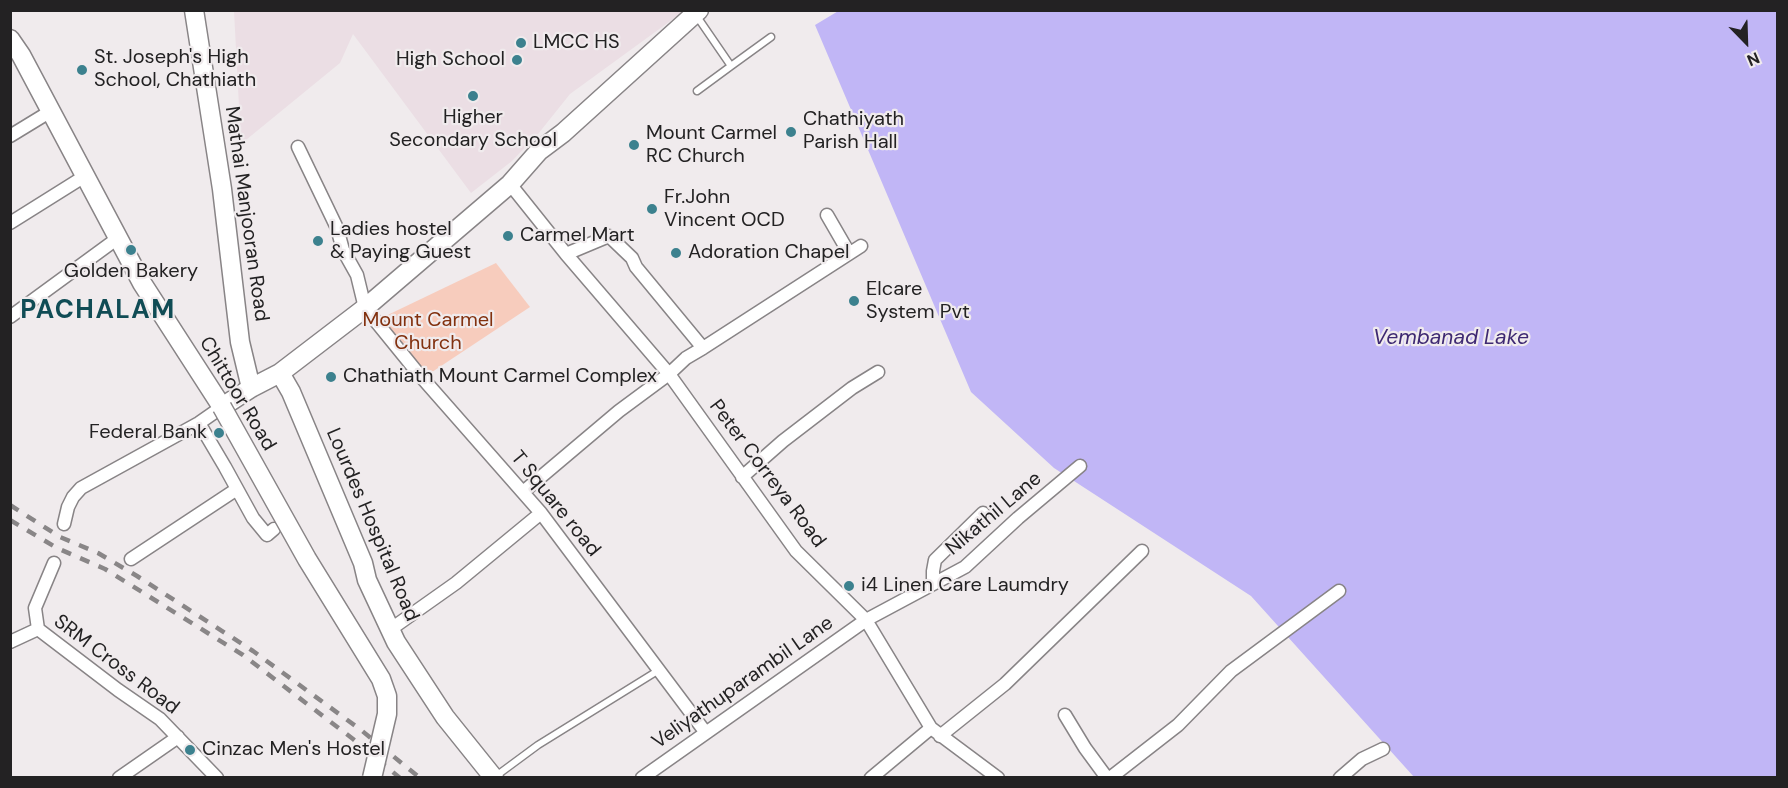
<!DOCTYPE html>
<html>
<head>
<meta charset="utf-8">
<style>
  body { margin:0 }
  #map { position:relative; width:1788px; height:788px; overflow:hidden; background:#f0ebed; font-family:"DM Sans",sans-serif }
  canvas { display:block }
  .frame { position:absolute; inset:0; border:12px solid #232223; pointer-events:none }
  .north { position:absolute; left:1716px; top:12px; width:60px; height:60px; -webkit-text-stroke:4px #f0ebed; paint-order:stroke; rotate:157deg; font-size:16px; font-weight:700; line-height:24px; text-align:center; color:#232223 }
  .north::after { content:''; display:block; margin:auto; width:21px; height:27px; background:#232223; clip-path:polygon(50% 0,100% 100%,50% 72%,0 100%) }
</style>
</head>
<body>
<div id="map">
<canvas width="1788" height="788"></canvas>
<div class="frame"></div>
<div class="north">N</div>
</div>
<script>
const ctx = document.querySelector('canvas').getContext('2d');
ctx.lineJoin = 'round';
function paint(path, color) {
  ctx.fillStyle = color;
  ctx.fill(path, 'evenodd');
}
function shape(rows) {
  const path = new Path2D();
  for (const r of rows) {
    path.moveTo(r[0], r[1]);
    for (let i = 2; i < r.length; i += 2) path.lineTo(r[i], r[i + 1]);
  }
  return path;
}
function stroke(path, color, width, dash) {
  ctx.strokeStyle = color;
  ctx.lineWidth = width;
  ctx.lineCap = dash ? 'butt' : 'round';
  ctx.setLineDash(dash || []);
  ctx.stroke(path);
}
function write(font, color, halo, rows, align = 'center') {
  ctx.font = font + ' "DM Sans",sans-serif';
  ctx.lineWidth = 4.5;
  ctx.setLineDash([]);
  ctx.textBaseline = 'middle';
  ctx.strokeStyle = halo;
  ctx.fillStyle = color;
  for (const [text, x, y, turn = 0] of rows) {
    ctx.save();
    ctx.translate(x, y);
    ctx.rotate((+turn || 0) * Math.PI / 180);
    ctx.textAlign = isNaN(turn) ? turn : align;
    if (halo) ctx.strokeText(text, 0, 0);
    ctx.fillText(text, 0, 0);
    ctx.restore();
  }
}
const built = shape([
  [234,11,234,10,684,11,570,94,538,134,512,161,471,193,353,34,340,63,241,144]
]);
const green = shape([
  [496,263,530,307,420,380,373,322]
]);
const water = shape([
  [840,10,1777,11,1777,777,1414,777,1251,596,1054,468,971,392,815,25]
]);
const lane = shape([
  [696,15,731,66,697,91],
  [731,66,771,37],
  [496,776,538,745,659,670]
]);
const street = shape([
  [10,136,51,111],
  [298,147,337,228,343,250,357,275,365,308,417,372,541,513,706,733],
  [510,184,566,254,669,374,796,551,866,620,931,728,998,778],
  [827,215,849,253],
  [10,223,85,176],
  [10,317,118,238],
  [703,348,861,246],
  [199,423,225,467,253,518,267,535,274,529],
  [742,477,783,441,852,388,878,372],
  [523,492,619,411,669,374,686,358,703,348,636,267,632,258,609,236,566,254],
  [64,524,68,507,73,497,81,488,199,423,222,407],
  [131,559,237,489],
  [933,583,933,571,935,560,983,513],
  [38,629,35,608,54,563],
  [391,629,456,583,541,513],
  [10,642,38,629,118,690,160,719,217,778],
  [1065,715,1085,748,1107,778],
  [940,736,1005,684,1142,551],
  [119,778,178,737],
  [642,778,866,620,965,567,1018,518,1080,466],
  [871,778,931,728],
  [1110,778,1178,725,1231,671,1339,591],
  [1340,778,1362,759,1383,749]
]);
const secondary = shape([
  [194,10,222,189,240,342,251,388],
  [10,39,21,55,142,283,222,407,251,388,280,373,365,308,510,184,539,151,563,133,699,10],
  [280,373,291,392,363,563,367,580,396,642,445,717,494,778]
]);
const rail = shape([
  [10,505,60,537,98,553,137,576,253,651,361,730,420,778],
  [10,520,57,548,105,569,243,655,353,739,400,778]
]);
const secondaryBridge = shape([
  [222,407,307,559,381,679,387,696,387,714,372,778]
]);
const markers = [
  [521,43,6,"#3c818e"],
  [517,60,6,"#3c818e"],
  [82,70,6,"#3c818e"],
  [473,96,6,"#3c818e"],
  [791,132,6,"#3c818e"],
  [634,145,6,"#3c818e"],
  [652,209,6,"#3c818e"],
  [508,236,6,"#3c818e"],
  [318,241,6,"#3c818e"],
  [131,250,6,"#3c818e"],
  [676,253,6,"#3c818e"],
  [854,301,6,"#3c818e"],
  [331,377,6,"#3c818e"],
  [219,433,6,"#3c818e"],
  [849,586,6,"#3c818e"],
  [190,750,6,"#3c818e"]
];
const poiNames = [
  ["LMCC HS",533,43],
  ["St. Joseph's High",94,58],
  ["School, Chathiath",94,81],
  ["High School",505,60,"right"],
  ["Higher",473,118,"center"],
  ["Secondary School",473,141,"center"],
  ["Chathiyath",803,120],
  ["Parish Hall",803,143],
  ["Mount Carmel",646,134],
  ["RC Church",646,157],
  ["Fr.John",664,198],
  ["Vincent OCD",664,221],
  ["Ladies hostel",330,230],
  ["& Paying Guest",330,253],
  ["Carmel Mart",520,236],
  ["Adoration Chapel",688,253],
  ["Golden Bakery",131,272,"center"],
  ["Elcare",866,290],
  ["System Pvt",866,313],
  ["Chathiath Mount Carmel Complex",343,377],
  ["Federal Bank",207,433,"right"],
  ["i4 Linen Care Laumdry",861,586],
  ["Cinzac Men's Hostel",202,750]
];
const streetNames = [
  ["Mathai Manjooran Road",246,214,82],
  ["Chittoor Road",237,394,59],
  ["Peter Correya Road",767,474,53],
  ["T Square road",555,504,51],
  ["Nikathil Lane",994,514,-40],
  ["Lourdes Hospital Road",372,525,67],
  ["SRM Cross Road",116,665,37],
  ["Veliyathuparambil Lane",743,683,-35]
];
const parkNames = [
  ["Mount Carmel",428,321],
  ["Church",428,344]
];
const waterNames = [
  ["Vembanad Lake",1451,338]
];
const districtNames = [
  ["PACHALAM",98,311]
];
paint(built, '#ebdee4');
paint(green, '#f7ccbd');
paint(water, '#c1b6f6');
stroke(lane, '#888486', 9);
stroke(street, '#888486', 15);
stroke(secondary, '#888486', 21);
stroke(lane, '#fff', 6);
stroke(street, '#fff', 12);
stroke(secondary, '#fff', 18);
stroke(rail, '#898687', 4.5, [10, 10]);
stroke(secondaryBridge, '#888486', 21, []);
stroke(secondaryBridge, '#fff', 18);
for (const [x, y, r, color] of markers) {
  const dot = new Path2D();
  dot.arc(x, y, r, 0, 2 * Math.PI);
  ctx.fillStyle = color;
  ctx.fill(dot);
  stroke(dot, '#f0ebed', 2);
}
write('20px', '#232223', '#f0ebed', poiNames, 'left');
write('20px', '#232223', '#f0ebed', streetNames);
write('20px', '#82310f', '#f0ebed', parkNames);
write('italic 21px', '#3e2972', '#f0ebed', waterNames);
ctx.letterSpacing = '1.5px';
write('bold 26px', '#104c55', '#f0ebed', districtNames);
ctx.letterSpacing = '0px';
</script>
</body>
</html>
